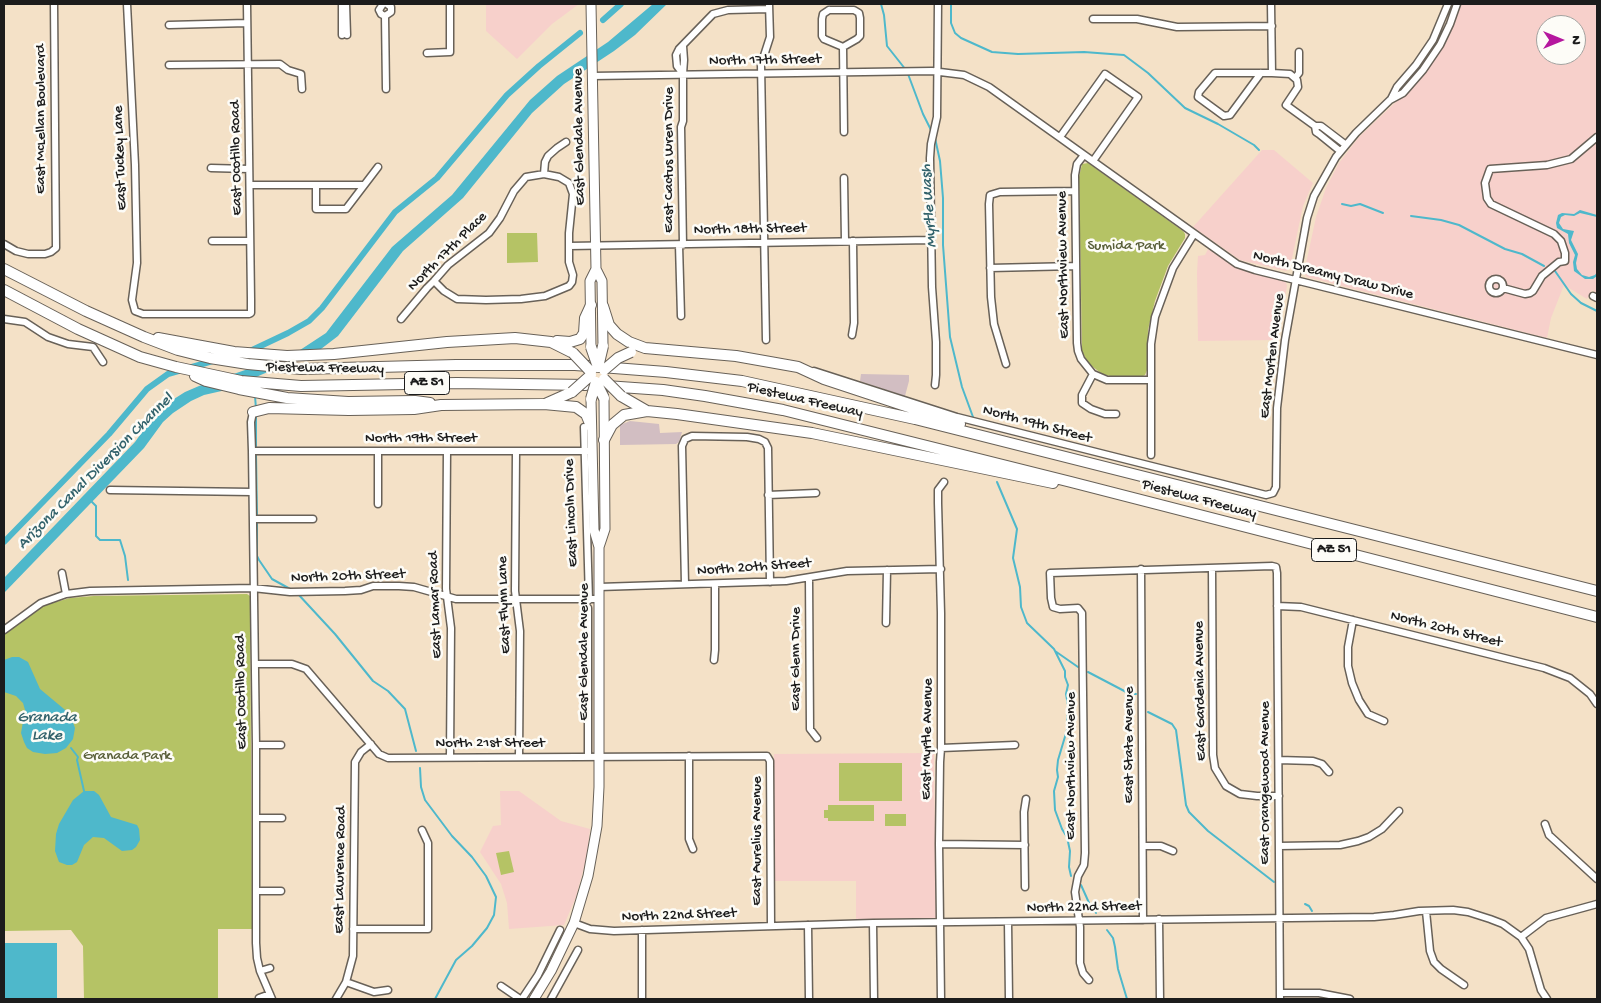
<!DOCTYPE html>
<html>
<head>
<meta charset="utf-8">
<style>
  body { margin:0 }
  #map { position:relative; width:1601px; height:1003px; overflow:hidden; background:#f4e1c7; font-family:"Gochi Hand",sans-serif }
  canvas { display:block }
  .frame { position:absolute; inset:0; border:5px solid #1c1c1c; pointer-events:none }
  .north { position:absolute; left:1536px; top:15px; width:50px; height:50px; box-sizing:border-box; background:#fdfcf7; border:1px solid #a3a29f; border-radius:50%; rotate:90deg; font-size:14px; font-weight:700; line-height:20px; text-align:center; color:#1c1c1c }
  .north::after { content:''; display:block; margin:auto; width:18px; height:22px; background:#b5179e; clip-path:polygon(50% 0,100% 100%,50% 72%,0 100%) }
</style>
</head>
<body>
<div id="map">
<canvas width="1601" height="1003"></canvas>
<div class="frame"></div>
<div class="north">N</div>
</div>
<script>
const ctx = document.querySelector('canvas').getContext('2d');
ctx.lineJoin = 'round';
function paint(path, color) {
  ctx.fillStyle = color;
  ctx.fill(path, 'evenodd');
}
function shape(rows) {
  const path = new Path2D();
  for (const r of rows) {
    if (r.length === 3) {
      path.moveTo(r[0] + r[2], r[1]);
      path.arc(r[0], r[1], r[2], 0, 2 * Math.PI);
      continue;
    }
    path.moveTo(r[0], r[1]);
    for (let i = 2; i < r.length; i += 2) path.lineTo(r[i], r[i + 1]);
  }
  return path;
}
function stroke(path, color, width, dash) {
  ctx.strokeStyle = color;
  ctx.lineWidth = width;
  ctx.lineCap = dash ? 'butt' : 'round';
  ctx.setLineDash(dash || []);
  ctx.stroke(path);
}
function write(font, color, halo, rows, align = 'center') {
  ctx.font = font + ' "Gochi Hand",sans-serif';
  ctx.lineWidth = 5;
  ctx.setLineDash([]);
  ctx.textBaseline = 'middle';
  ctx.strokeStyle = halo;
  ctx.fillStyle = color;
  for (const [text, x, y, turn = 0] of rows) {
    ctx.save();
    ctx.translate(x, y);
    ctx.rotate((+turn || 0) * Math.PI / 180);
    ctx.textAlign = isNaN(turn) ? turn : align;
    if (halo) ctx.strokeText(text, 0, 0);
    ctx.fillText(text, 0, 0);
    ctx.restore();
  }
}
const built = shape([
  [486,4,579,4,552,24,517,59,486,31],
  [1459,4,1597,4,1597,293,1592,290,1587,299,1564,285,1551,318,1547,338,1307,277,1304,273,1316,217,1326,188,1339,163,1359,137,1417,82,1438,53],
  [1546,25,1576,25,1576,55,1546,55],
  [1262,150,1274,150,1313,183,1303,206,1290,268,1286,271,1240,260,1193,227],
  [1208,249,1235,267,1285,280,1287,286,1277,340,1198,341,1197,272,1198,256,1205,255],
  [934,753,936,919,856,920,856,881,773,881,774,754],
  [500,791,519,791,561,821,590,829,587,856,576,897,564,925,509,929,507,903,501,884,480,852,493,826,501,825]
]);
const industrial = shape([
  [861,374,909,375,909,381,905,396,860,381],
  [630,421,659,424,660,433,682,432,679,442,676,444,620,445,620,425]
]);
const green = shape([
  [1088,163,1183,231,1185,234,1185,238,1168,266,1155,301,1148,330,1147,370,1145,375,1143,376,1110,376,1102,374,1088,363,1082,351,1079,177,1082,164],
  [507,233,537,233,538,262,507,263],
  [247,594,250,596,252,929,218,929,218,999,84,999,83,946,71,930,4,931,4,634,42,606,70,598,94,596],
  [839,763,902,763,902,801,839,801],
  [828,805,874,805,874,821,828,821,828,818,824,818,824,810,828,810],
  [885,814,906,814,906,826,885,826],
  [509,851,514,872,501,875,496,853]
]);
const water = shape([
  [653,4,667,4,635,35,614,51,564,84,532,113,463,198,403,251,338,336,321,349,226,390,204,395,191,401,173,413,163,422,144,448,4,593,4,578,135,442,152,418,166,404,185,392,199,386,297,352,326,333,392,247,452,195,530,100,557,76,608,42],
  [1580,210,1597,215,1597,217,1580,213,1574,216,1565,215,1561,217,1559,223,1563,229,1574,231,1571,240,1578,254,1576,263,1577,269,1582,275,1589,277,1595,275,1597,272,1597,276,1593,279,1585,279,1574,271,1573,262,1575,255,1569,243,1568,234,1557,228,1556,223,1558,215,1562,213,1574,214],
  [12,657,19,657,28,662,40,689,70,714,75,728,73,739,66,748,57,753,45,754,33,752,27,748,24,742,21,733,25,710,23,703,16,696,4,692,4,660],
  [84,791,94,791,99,795,111,817,137,825,139,829,140,840,136,847,132,850,122,851,104,838,93,837,84,845,77,862,72,865,67,865,59,862,55,851,56,834,59,824,73,800],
  [4,943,57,943,57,999,4,999]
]);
const stream = shape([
  [881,4,884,15,887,46,906,70],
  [951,4,951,23,955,33,961,38,992,52,1018,54,1084,52,1124,55,1148,73,1185,108,1218,124,1254,145,1259,150],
  [908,74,923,114,932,132],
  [935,138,940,161,943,198,943,245,950,337,962,387,973,417],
  [1342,204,1351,206,1360,204,1383,213],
  [1411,216,1441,220,1459,225,1505,249,1522,254,1544,266],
  [1555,271,1571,294,1581,303,1597,311],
  [255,396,256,409],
  [256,416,256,449],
  [256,454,257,516],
  [997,482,1017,529,1013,558,1020,587,1021,607,1027,623,1054,649,1065,671,1065,677,1068,685,1066,694,1068,705,1067,730,1058,760,1057,770,1058,777,1054,791,1055,810,1062,829,1067,837,1070,851,1069,867,1071,876],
  [91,501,96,506,96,536,100,540,120,540,125,556,128,580],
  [257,521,257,556,259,560,272,579,292,590],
  [298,594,335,634,373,681,388,691,405,709,416,751],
  [1055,651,1078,667],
  [1088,672,1130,694,1136,694],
  [1148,712,1172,724,1176,730,1186,805,1189,812,1208,831,1274,882],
  [71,748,78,757,77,760,84,791],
  [420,768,421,787,425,800,452,836,472,857,486,876,496,897,494,915,487,928,472,946,456,960,435,999],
  [1081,885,1090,905,1096,913],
  [1305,904,1309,906,1312,911],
  [1107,930,1113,938,1115,947,1118,969,1127,999]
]);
const canal = shape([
  [603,20,621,4],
  [250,351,288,333,309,321,322,308,395,212,437,178,507,95,539,66,580,33],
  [4,542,109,434,147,389,168,374,216,360]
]);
const minor = shape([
  [127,4,135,165,137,263,132,300,135,311,143,314,249,314,251,313,251,299,247,4],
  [342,4,342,35],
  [346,4,347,35],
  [383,4,379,10,381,14,385,16,391,12,391,7,387,4],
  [1271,4,1272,73],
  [829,10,854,10,859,13,860,18,860,36,857,39,843,47,824,39,822,36,822,19,823,14,829,10],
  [385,16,386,89],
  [1093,19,1137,19,1177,27,1272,26],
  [169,25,247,23],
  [683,46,684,60,683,74,683,121,681,127,683,245],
  [843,47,844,132],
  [427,53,450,52,450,4],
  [169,65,280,64,288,70,301,74,302,89],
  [1261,73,1230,115,1224,116,1198,97,1199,92,1215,73,1272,73,1290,74,1297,80,1298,87,1286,105,1315,126,1321,126,1346,145],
  [683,74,677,66,676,55,679,49,713,14,728,10,769,9],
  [592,76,932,71,964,75,989,87,1237,264,1255,270,1597,355],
  [1295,78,1299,73,1299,52],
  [1391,99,1397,87,1416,65,1433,40,1448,4],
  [1315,126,1316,132,1319,134,1340,151],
  [1060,137,1105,74,1138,97,1093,161],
  [1084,155,1077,164,1075,175,1077,343,1078,351,1081,359,1093,374,1107,380,1151,380],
  [211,168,249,169],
  [544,174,545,162,548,156,557,148,566,142],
  [844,178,845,241],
  [250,185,364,185],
  [316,185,316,209,346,209,378,167],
  [212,241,250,241],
  [4,244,16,251,28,254,45,254,51,252,56,248,54,4],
  [679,245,681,316],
  [569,246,931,240],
  [990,268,1076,266],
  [1496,286,7],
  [1503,288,1525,294,1530,293,1533,291,1542,276,1559,262,1565,261,1565,253,1561,241,1554,234,1491,204,1487,198,1485,183,1490,169,1547,165,1571,159,1597,137],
  [1593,296,1597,298],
  [4,319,25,322,48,337,68,344,93,347,103,362],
  [401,319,427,288,434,281,448,265,489,233,500,218,514,191,526,177,544,174,559,177,569,183,573,194,569,233,569,262,573,275,572,282,569,286,545,296,521,299,486,300,457,299,444,291,434,281],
  [852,335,854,323,853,241],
  [766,340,761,65,770,37,769,4],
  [1006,364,994,324,991,297,989,204,990,195,1000,192,1075,191],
  [814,371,957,417,1223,484,1266,495,1273,493,1276,487,1277,408,1285,340,1307,218,1314,196,1336,157,1356,133,1390,100,1403,93,1423,70,1440,45,1450,24,1457,4],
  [1093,374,1082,395,1082,403,1091,409,1105,414,1116,414],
  [935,385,936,375,936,342,932,287,930,158,931,144,937,117,938,4],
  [253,412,251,422,252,451,256,745,256,943,257,958,260,971,272,999],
  [584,427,589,600],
  [252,451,591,451],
  [447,451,446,589,451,628,450,757],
  [516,452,515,591,520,631,519,757],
  [1151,455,1151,344,1155,317,1173,268,1194,234],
  [110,490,252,492],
  [768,495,816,493],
  [378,504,378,451],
  [253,519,313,519],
  [1212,568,1213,755,1215,768,1226,786,1240,794,1257,796,1279,796],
  [1141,569,1143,920],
  [62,573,66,594],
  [809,578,810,729,817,738],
  [685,584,682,446,685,439,692,436,747,437,759,439,765,442,768,448,770,582],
  [599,587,786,581,847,571,941,569],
  [1277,606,1301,607,1544,668,1570,678,1590,694,1597,704],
  [588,608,588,757],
  [1353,620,1348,647,1348,666,1352,683,1359,700,1368,714,1384,721],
  [886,623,887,570],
  [4,630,41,603,66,594,90,591,253,588,290,592,345,591,361,590,373,586,399,586,414,587,456,599,599,599],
  [714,660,715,650,715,584],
  [255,664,292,664,306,669,379,754,388,758,767,756,770,761,771,926],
  [256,745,281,745],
  [941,748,1015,745],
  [689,756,689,839,693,849],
  [1279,760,1313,761,1322,764,1329,772],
  [256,818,282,818],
  [1545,824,1549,835,1597,879],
  [939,844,1025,845],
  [1143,846,1161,846,1173,851],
  [1279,846,1340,845,1358,841,1369,837,1382,829,1399,811],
  [1025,887,1024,812,1026,799],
  [256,891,281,891],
  [1426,911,1430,951,1434,962,1441,969,1464,985],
  [1159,919,1160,999],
  [1008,922,1009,999],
  [574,923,590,929,614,931,873,923,1374,917,1394,915,1419,911,1453,910,1468,912,1490,919,1503,924,1521,937,1529,949,1541,990,1547,999],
  [873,923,874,999],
  [808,925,809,999],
  [353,929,428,929,428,843,422,830],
  [642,930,642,999],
  [1521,937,1546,918,1597,904],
  [260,971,270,968],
  [1089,980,1083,973,1080,963,1080,927,1075,892,1078,876,1084,865,1085,853,1082,613,1078,608,1060,609,1053,607,1051,598,1050,573,1272,566,1276,567,1277,573,1280,999],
  [346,982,374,992,388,990],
  [501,986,520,999],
  [1280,993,1319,993,1350,999],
  [259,998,270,994],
  [336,999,346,982,353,956,355,762,361,752,371,744],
  [522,999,538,975,560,930],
  [551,999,578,950],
  [941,999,939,844,940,762,941,748,941,613,938,503,938,490,944,482]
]);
const major = shape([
  [591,4,596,269,602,281,603,346],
  [591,347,590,281,596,269],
  [599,547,605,529,604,398],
  [534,999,551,971,574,923,588,876,597,826,599,787,599,547,594,530,591,399]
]);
const highway = shape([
  [4,269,86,311,144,337,178,350,210,358,248,364,301,369,456,365,575,365,666,372,742,381,915,419,1597,591],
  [4,290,78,329,140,357,176,367,241,381,301,386,457,383,586,385],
  [603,306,609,325,617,334,629,342,645,348,736,356,798,367,824,379,960,424],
  [158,338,234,352,287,356,334,354,447,342,515,338,551,342,573,353],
  [557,341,570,342,580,339,584,333,585,318,591,305],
  [195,376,206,381,239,389,287,398,348,402,415,401,430,403],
  [606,386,663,390,705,396,783,410,1071,482,1597,617],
  [621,396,647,411],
  [545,404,572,392],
  [253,412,269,408,349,410,414,409,441,405,544,404,576,407,586,414,591,426],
  [604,440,612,425,624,415,647,411,677,414,812,433,1053,483]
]);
const highwayBridge = shape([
  [591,347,598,367],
  [573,353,591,372],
  [598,367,603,346],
  [604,370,618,358,631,352],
  [604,379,621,396],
  [596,382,604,398],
  [572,392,591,375],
  [591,399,596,382]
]);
const shields = [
  [427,383,45],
  [1334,550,45]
];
const shieldNames = [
  ["AZ 51",427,383],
  ["AZ 51",1334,550]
];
const streetNames = [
  ["North 17th Street",765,61,-1],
  ["East McLellan Boulevard",42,119,-90],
  ["East Glendale Avenue",580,137,-91],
  ["East Tuckey Lane",121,158,-92],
  ["East Ocotillo Road",237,158,-91],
  ["East Cactus Wren Drive",670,160,-90],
  ["North 18th Street",750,230,-1],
  ["North 17th Place",448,252,-45],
  ["East Northview Avenue",1064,265,-91],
  ["North Dreamy Draw Drive",1333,276,14],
  ["East Morten Avenue",1273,356,-83],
  ["Piestewa Freeway",325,369,1],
  ["Piestewa Freeway",805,401,13],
  ["North 19th Street",1037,425,15],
  ["North 19th Street",421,439],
  ["Piestewa Freeway",1199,500,15],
  ["East Lincoln Drive",572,513,-92],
  ["North 20th Street",754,568,-4],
  ["North 20th Street",348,577,-2],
  ["East Lamar Road",436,605,-92],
  ["East Flynn Lane",505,605,-92],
  ["North 20th Street",1446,630,14],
  ["East Glendale Avenue",585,652,-90],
  ["East Glenn Drive",797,659,-90],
  ["East Gardenia Avenue",1201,691,-91],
  ["East Ocotillo Road",242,692,-91],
  ["East Myrtle Avenue",928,739,-89],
  ["North 21st Street",490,744],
  ["East State Avenue",1130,745,-90],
  ["East Northview Avenue",1072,766,-90],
  ["East Orangewood Avenue",1266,783,-90],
  ["East Aurelius Avenue",758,841,-90],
  ["East Lawrence Road",341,870,-89],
  ["North 22nd Street",1084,908,-1],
  ["North 22nd Street",679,916,-2]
];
const parkNames = [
  ["Sumida Park",1126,247],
  ["Granada Park",127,757]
];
const waterNames = [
  ["Myrtle Wash",930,206,-94],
  ["Arizona Canal Diversion Channel",96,472,-45],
  ["Granada",47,719],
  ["Lake",47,737]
];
paint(built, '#f7d0cb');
paint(industrial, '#d2bec2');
paint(green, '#b5c365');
paint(water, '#4eb8cb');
stroke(stream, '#4eb8cb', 2);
stroke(canal, '#4eb8cb', 6);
stroke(minor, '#686158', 9);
stroke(major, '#686158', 11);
stroke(highway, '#686158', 12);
stroke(minor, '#fff', 6);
stroke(major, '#fff', 9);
stroke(highway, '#fff', 10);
stroke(highwayBridge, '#686158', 12, []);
stroke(highwayBridge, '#fff', 10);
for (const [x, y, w] of shields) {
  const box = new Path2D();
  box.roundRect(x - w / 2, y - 11.5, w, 23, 4);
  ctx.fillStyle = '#fdfcf7';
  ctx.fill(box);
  stroke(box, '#1c1c1c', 1);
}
write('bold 14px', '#1c1c1c', null, shieldNames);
write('15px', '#1c1c1c', '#fdfcf7', streetNames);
write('15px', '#595f39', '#fdfcf7', parkNames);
write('italic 16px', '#32626b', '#fdfcf7', waterNames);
</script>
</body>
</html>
